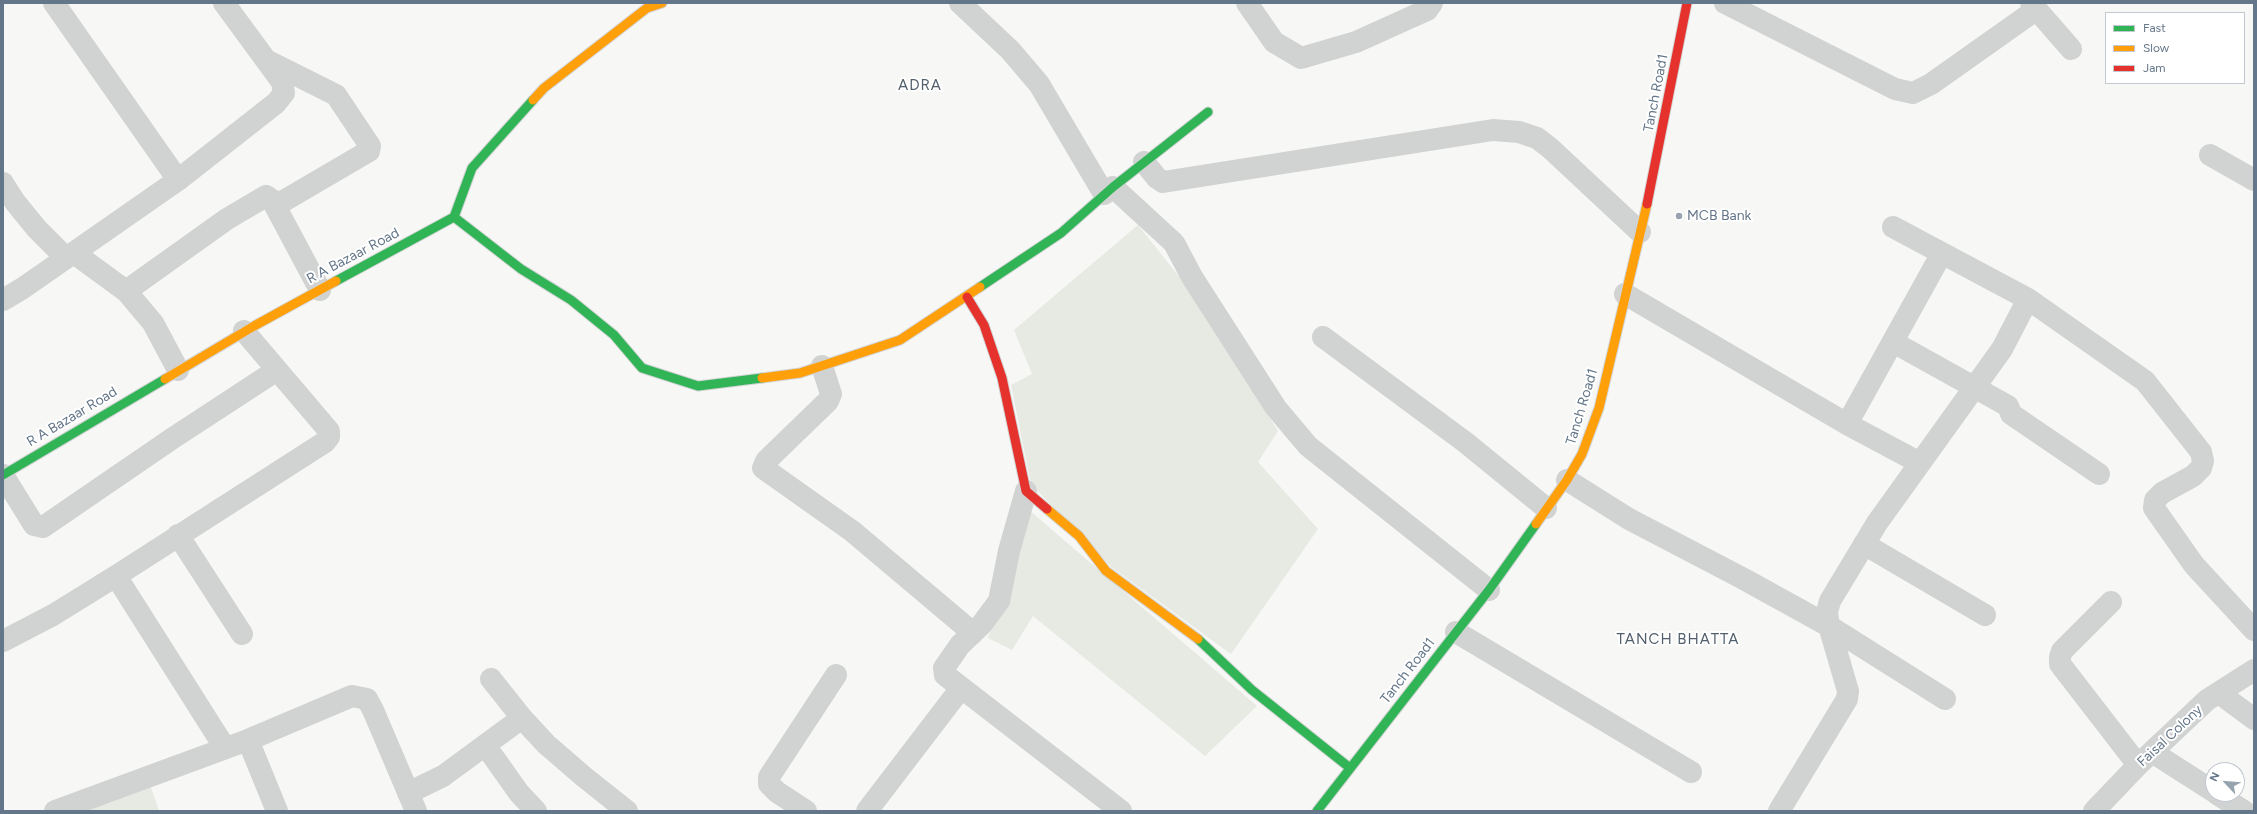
<!DOCTYPE html>
<html>
<head>
<meta charset="utf-8">
<style>
  body { margin:0 }
  #map { position:relative; width:2257px; height:814px; overflow:hidden; background:#f7f7f5; font-family:Figtree,sans-serif }
  canvas { display:block }
  .frame { position:absolute; inset:0; border:4px solid #647689; pointer-events:none }
  .legend { position:absolute; left:2105px; top:12px; width:140px; height:72px; box-sizing:border-box; background:#fff; border:1px solid #c1c8d0; margin:0; padding:5px 7px; list-style:none; font-size:12px; color:#647689 }
  .legend li { display:flex; align-items:center; gap:8px; height:20px }
  .legend b { width:20px; border:1px solid #c1c8d0 }
  .north { position:absolute; left:2205px; top:762px; width:40px; height:40px; box-sizing:border-box; background:#fff; border:1px solid #c1c8d0; border-radius:50%; rotate:296deg; font-size:11px; font-weight:700; line-height:16px; text-align:center; color:#647689 }
  .north::after { content:''; display:block; margin:auto; width:14px; height:18px; background:#97a3af; clip-path:polygon(50% 0,100% 100%,50% 72%,0 100%) }
</style>
</head>
<body>
<div id="map">
<canvas width="2257" height="814"></canvas>
<div class="frame"></div>
<ul class="legend">
<li><b style="height:5px;background:#30b455"></b>Fast</li>
<li><b style="height:5px;background:#ff9f0a"></b>Slow</li>
<li><b style="height:5px;background:#e5322d"></b>Jam</li>
</ul>
<div class="north">N</div>
</div>
<script>
const ctx = document.querySelector('canvas').getContext('2d');
ctx.lineJoin = 'round';
function paint(path, color) {
  ctx.fillStyle = color;
  ctx.fill(path, 'evenodd');
}
function shape(rows) {
  const path = new Path2D();
  for (const r of rows) {
    path.moveTo(r[0], r[1]);
    for (let i = 2; i < r.length; i += 2) path.lineTo(r[i], r[i + 1]);
  }
  return path;
}
function stroke(path, color, width, dash) {
  ctx.strokeStyle = color;
  ctx.lineWidth = width;
  ctx.lineCap = dash ? 'butt' : 'round';
  ctx.setLineDash(dash || []);
  ctx.stroke(path);
}
function write(font, color, halo, rows, align = 'center') {
  ctx.font = font + ' Figtree,sans-serif';
  ctx.lineWidth = 4;
  ctx.setLineDash([]);
  ctx.textBaseline = 'middle';
  ctx.strokeStyle = halo;
  ctx.fillStyle = color;
  for (const [text, x, y, turn = 0] of rows) {
    ctx.save();
    ctx.translate(x, y);
    ctx.rotate((+turn || 0) * Math.PI / 180);
    ctx.textAlign = isNaN(turn) ? turn : align;
    if (halo) ctx.strokeText(text, 0, 0);
    ctx.fillText(text, 0, 0);
    ctx.restore();
  }
}
const green = shape([
  [1138,225,1189,289,1278,431,1258,462,1318,529,1231,654,1110,566,1031,484,1011,385,1032,374,1014,330],
  [1029,510,1257,706,1205,756,1033,616,1012,650,988,638,1019,547],
  [148,779,159,811,63,811]
]);
const street = shape([
  [54,3,178,180],
  [960,3,1010,50,1039,84,1104,194],
  [1247,3,1274,42,1301,58,1356,42,1427,10,1432,3],
  [1725,3,1895,89,1913,93,1931,84,2037,9],
  [2031,3,2071,49],
  [268,61,336,95,370,146,369,151,275,206],
  [2210,155,2254,180],
  [1144,162,1157,178,1163,182,1493,130,1519,132,1537,138,1550,148,1640,232],
  [3,183,15,202,37,229,66,258],
  [1113,187,1174,243,1192,277,1276,408,1308,446,1489,590],
  [1893,227,2028,299,2145,381,2201,452,2203,461,2201,468,2193,476,2162,493,2155,500,2154,508,2194,565,2254,630],
  [74,253,126,291,153,323,178,370],
  [126,291,227,219,266,196,272,200,320,290],
  [1625,294,1847,424,1920,463],
  [3,300,23,288,178,180,276,103,284,93,282,82,224,3],
  [1323,337,1465,442,1546,508],
  [1893,342,2008,406,2011,414,2099,474],
  [822,366,831,394,828,401,766,461,763,468,852,531,973,633],
  [1847,424,1942,253],
  [3,475,34,525,43,527,173,438,277,370],
  [1567,480,1629,519,1742,578,1829,626,1945,699],
  [1026,491,1009,551,999,601,982,624,960,645,944,668,945,675,1121,811],
  [178,535,242,634],
  [1864,544,1985,615],
  [116,576,225,748],
  [2111,602,2062,651,2060,657,2060,664,2138,765],
  [1456,632,1691,772],
  [3,641,53,615,116,576,325,442,329,437,329,431,244,331],
  [491,679,522,718,546,744,583,776,627,811],
  [2219,693,2254,719],
  [248,740,277,811],
  [485,745,519,793,536,811],
  [2152,752,2213,791],
  [408,793,443,776,522,718],
  [2217,794,2244,811],
  [55,811,248,740,352,696,367,699,373,710,416,811],
  [806,811,777,792,769,784,769,777,836,675],
  [867,811,961,688],
  [1779,811,1847,699,1848,691,1829,626,1827,612,1830,601,1877,523,2002,349,2028,299],
  [2094,811,2138,765,2207,700,2254,670]
]);
const fast = shape([
  [454,217,521,269,571,300,614,335,642,368,698,386,762,378],
  [336,281,454,217,472,168,533,100],
  [980,287,1061,233,1113,187,1208,112],
  [3,475,165,379],
  [1198,639,1252,690,1350,768],
  [1317,811,1489,590,1536,524]
]);
const slow = shape([
  [533,100,544,88,647,8,662,3],
  [762,378,800,373,900,340,980,287],
  [165,379,254,326,336,281],
  [1047,509,1079,536,1106,571,1198,639],
  [1536,524,1567,480,1582,454,1599,408,1647,204]
]);
const jam = shape([
  [1647,204,1687,3],
  [967,297,984,325,1002,378,1026,491,1047,509]
]);
const markers = [
  [1679,216,4,"#97a3af"]
];
const streetNames = [
  ["Tanch Road1",1656,93,-79],
  ["R A Bazaar Road",353,256,-28],
  ["Tanch Road1",1582,407,-73],
  ["R A Bazaar Road",72,417,-31],
  ["Tanch Road1",1408,671,-52],
  ["Faisal Colony",2170,736,-43]
];
const poiNames = [
  ["MCB Bank",1687,216]
];
const neighbourhoodNames = [
  ["ADRA",920,86],
  ["TANCH BHATTA",1678,640]
];
paint(green, '#e6eae3');
stroke(fast, '#d2d4d5', 11);
stroke(slow, '#d2d4d5', 11);
stroke(jam, '#d2d4d5', 11);
stroke(street, '#d1d2d2', 22);
stroke(fast, '#30b455', 9);
stroke(slow, '#ff9f0a', 9);
stroke(jam, '#e5322d', 9);
for (const [x, y, r, color] of markers) {
  const dot = new Path2D();
  dot.arc(x, y, r, 0, 2 * Math.PI);
  ctx.fillStyle = color;
  ctx.fill(dot);
  stroke(dot, '#fff', 1.5);
}
write('14px', '#647689', '#fff', streetNames);
write('14px', '#647689', '#fff', poiNames, 'left');
ctx.letterSpacing = '1px';
write('15px', '#52606d', '#fff', neighbourhoodNames);
ctx.letterSpacing = '0px';
</script>
</body>
</html>
